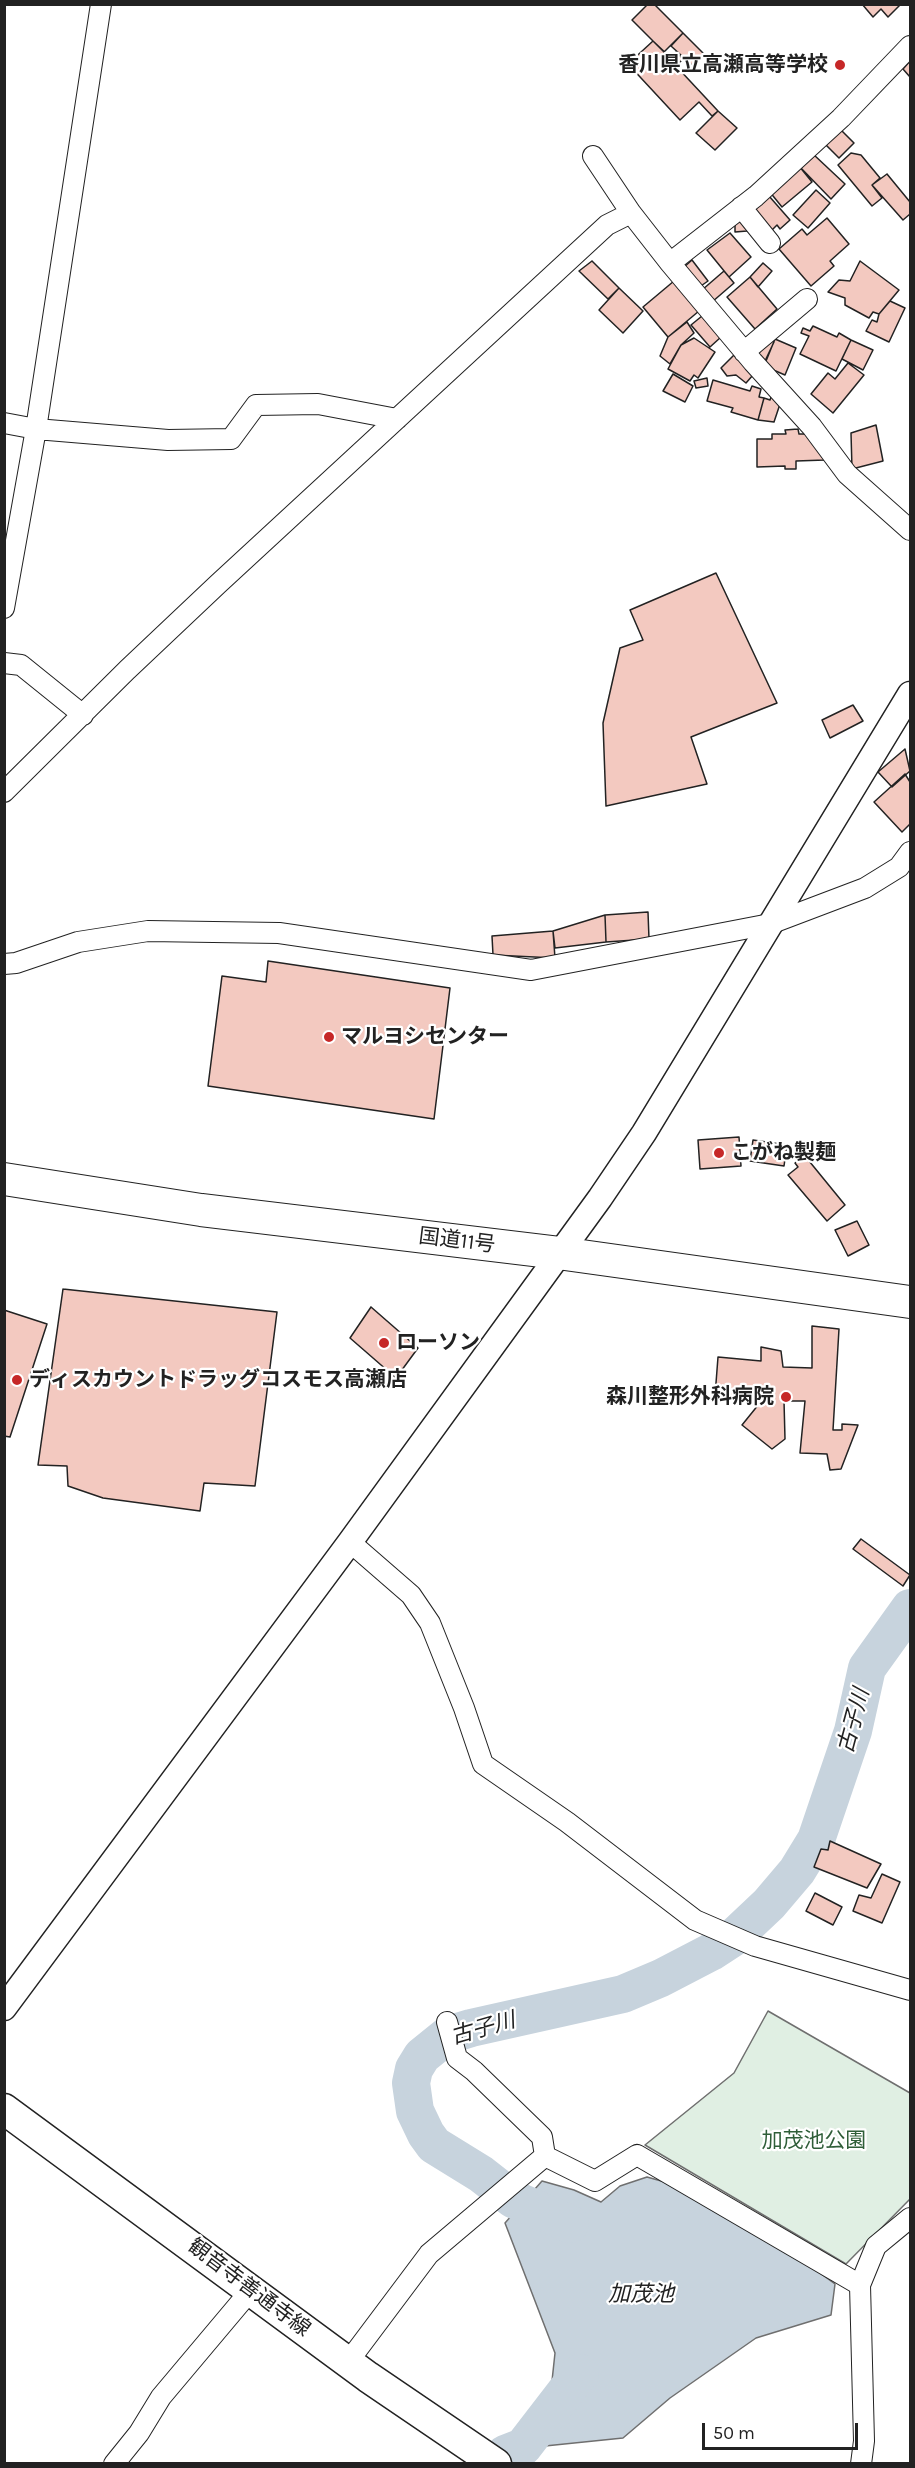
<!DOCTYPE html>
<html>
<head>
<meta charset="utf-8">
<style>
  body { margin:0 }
  #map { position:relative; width:915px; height:2468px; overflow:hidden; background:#fff; font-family:Karla,sans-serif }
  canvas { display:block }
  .frame { position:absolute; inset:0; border:6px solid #222; pointer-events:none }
  .scale { position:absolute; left:702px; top:2423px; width:156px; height:27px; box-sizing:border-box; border:3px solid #222; border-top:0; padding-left:8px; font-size:18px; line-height:21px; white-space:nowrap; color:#222; -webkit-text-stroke:4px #fff; paint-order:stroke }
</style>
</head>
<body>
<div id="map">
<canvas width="915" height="2468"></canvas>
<div class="frame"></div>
<div class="scale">50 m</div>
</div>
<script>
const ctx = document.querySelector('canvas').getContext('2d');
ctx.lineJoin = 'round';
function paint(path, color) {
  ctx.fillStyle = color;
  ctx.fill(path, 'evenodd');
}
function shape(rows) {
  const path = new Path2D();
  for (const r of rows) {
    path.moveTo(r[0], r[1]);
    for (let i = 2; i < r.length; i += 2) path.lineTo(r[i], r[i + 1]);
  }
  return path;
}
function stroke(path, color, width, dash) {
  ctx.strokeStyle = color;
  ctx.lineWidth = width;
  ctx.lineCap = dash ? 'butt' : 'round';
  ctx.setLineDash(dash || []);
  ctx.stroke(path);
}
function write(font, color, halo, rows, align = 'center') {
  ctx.font = font + ' Karla,"Noto Sans JP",sans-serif';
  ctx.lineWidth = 4.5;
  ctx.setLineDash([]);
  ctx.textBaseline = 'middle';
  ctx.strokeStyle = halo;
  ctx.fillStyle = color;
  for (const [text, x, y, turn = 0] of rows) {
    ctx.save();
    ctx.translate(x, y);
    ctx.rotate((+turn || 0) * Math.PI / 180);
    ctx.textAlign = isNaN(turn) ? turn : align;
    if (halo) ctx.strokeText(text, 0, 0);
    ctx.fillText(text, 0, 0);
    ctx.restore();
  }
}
const green = shape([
  [768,2011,910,2093,910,2199,846,2264,645,2145,734,2073,768,2011]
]);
const water = shape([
  [647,2177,697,2191,776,2241,835,2284,831,2315,756,2338,670,2398,623,2438,545,2446,555,2353,505,2223,542,2181,574,2190,601,2202,620,2186,647,2177]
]);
const river = shape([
  [570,2224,513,2199,481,2174,434,2145,426,2134,415,2111,411,2083,414,2069,422,2056,448,2035,471,2028,623,1994,661,1978,711,1952,734,1937,769,1904,797,1871,816,1840,853,1731,867,1668,910,1608],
  [498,2464,505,2454,523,2447,580,2373]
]);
const building = shape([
  [648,4,654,4,683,33,664,52,632,20,648,4],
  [862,4,901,4,888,17,881,9,873,17,862,4],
  [683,33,704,54,693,66,671,46,683,33],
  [653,41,670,57,676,52,683,59,676,66,718,111,712,116,699,102,680,120,628,64,653,41],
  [910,61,910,77,903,69,910,61],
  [718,111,737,128,715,150,696,133,718,111],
  [840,129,854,143,839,158,825,144,840,129],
  [851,153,861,155,880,178,872,185,882,198,872,206,838,165,851,153],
  [813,154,845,184,831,199,799,166,813,154],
  [799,166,812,182,782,207,769,191,799,166],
  [887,174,910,202,910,214,903,220,872,185,887,174],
  [816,190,830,203,808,228,793,215,816,190],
  [769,196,790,220,780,229,777,225,770,232,752,212,769,196],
  [827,218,849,244,830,261,834,266,811,286,779,249,802,229,807,235,827,218],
  [735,222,747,222,747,231,735,232,735,222],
  [730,233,751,257,729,277,707,250,730,233],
  [692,260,708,281,698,288,683,268,692,260],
  [592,261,619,288,608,299,579,271,592,261],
  [860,261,899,290,879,314,873,312,869,318,845,305,845,298,828,292,839,280,850,281,860,261],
  [763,263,772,271,758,287,750,277,763,263],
  [724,271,734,283,712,302,702,290,724,271],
  [750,277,777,309,755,329,727,297,750,277],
  [674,281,699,311,668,337,643,307,674,281],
  [619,288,643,311,623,333,599,310,619,288],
  [890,301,905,308,889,342,866,331,872,320,877,322,879,314,890,301],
  [702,316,721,337,710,347,691,325,702,316],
  [687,322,694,333,681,345,670,364,660,356,668,337,687,322],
  [813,326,837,337,839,333,851,340,836,371,800,354,809,336,801,333,803,328,810,331,813,326],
  [694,338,715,352,698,378,694,375,690,381,668,369,681,345,694,338],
  [766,338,774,342,765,361,757,358,766,338],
  [775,339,796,348,785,375,764,366,775,339],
  [851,340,873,350,863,370,842,359,851,340],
  [734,355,753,375,746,383,736,375,727,376,721,368,734,355],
  [848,363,864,375,833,413,811,394,828,373,835,379,848,363],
  [673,374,693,386,685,402,663,391,673,374],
  [707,378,708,386,696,388,694,381,707,378],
  [713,380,750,391,752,386,761,389,759,397,764,398,758,420,731,412,733,408,707,401,713,380],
  [772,394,780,404,774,422,758,420,764,398,770,400,772,394],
  [876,425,883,461,852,469,851,433,876,425],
  [798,429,799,434,809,434,825,460,796,461,796,469,785,469,785,466,757,467,757,439,772,439,772,434,786,434,785,430,798,429],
  [716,573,777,703,691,737,707,784,606,806,603,723,620,648,643,640,630,610,716,573],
  [853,705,863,721,830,738,822,720,853,705],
  [905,749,910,771,892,787,878,772,905,749],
  [905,774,910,782,910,824,902,832,874,802,905,774],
  [648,912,649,939,606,942,605,915,648,912],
  [605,915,606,942,555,948,553,931,605,915],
  [553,931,555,958,493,955,492,936,553,931],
  [268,961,450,988,434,1119,208,1086,222,976,266,982,268,961],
  [739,1137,741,1166,700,1169,698,1140,739,1137],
  [753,1140,787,1145,784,1166,750,1161,753,1140],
  [805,1156,845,1205,827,1221,788,1175,798,1167,795,1163,805,1156],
  [857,1221,869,1245,848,1256,835,1230,857,1221],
  [63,1289,277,1312,255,1486,204,1483,200,1511,103,1498,68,1486,67,1466,38,1465,63,1289],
  [371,1307,418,1348,396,1378,350,1338,371,1307],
  [4,1310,47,1324,10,1437,4,1436,4,1310],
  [812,1326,839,1329,833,1430,842,1430,842,1424,858,1425,841,1469,830,1470,827,1454,800,1453,805,1401,784,1401,785,1439,772,1449,742,1425,759,1404,758,1398,715,1396,718,1357,761,1361,761,1347,781,1351,783,1367,812,1368,812,1326],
  [861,1539,910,1575,903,1586,853,1549,861,1539],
  [830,1841,881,1864,867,1888,814,1867,821,1849,828,1850,830,1841],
  [882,1874,900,1882,882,1923,853,1911,859,1895,871,1898,882,1874],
  [815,1893,842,1907,833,1925,806,1911,815,1893]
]);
const minor = shape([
  [593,156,631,213],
  [741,207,770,243],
  [670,263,753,362,812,427,847,474,910,530],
  [744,352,807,299],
  [4,423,36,429,168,440,231,439,256,405,318,404,397,419],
  [4,608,36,429,101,4],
  [4,663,21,665,83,715],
  [4,792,127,670,218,584,607,225,631,213,670,263,756,196,841,118,910,46],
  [4,964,16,963,78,942,148,931,279,933,531,970,770,924,865,888,899,867,910,852],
  [350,1542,411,1595,430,1623,464,1708,483,1764,567,1822,695,1920,755,1946,910,1990],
  [447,2022,457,2058,474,2071,542,2137,545,2156],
  [348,2362,429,2254,545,2156,595,2181,637,2155,860,2285],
  [114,2464,139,2433,161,2397,251,2290],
  [861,2464,864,2441,860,2285,876,2246,910,2218]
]);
const tertiary = shape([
  [4,2008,350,1542,600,1198,644,1133,910,694]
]);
const primary = shape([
  [4,2109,368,2377,496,2464]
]);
const trunk = shape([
  [4,1179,201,1210,559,1253,910,1302]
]);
const markers = [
  [840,65,6,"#c62828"],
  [329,1037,6,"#c62828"],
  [719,1153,6,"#c62828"],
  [384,1343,6,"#c62828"],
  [17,1380,6,"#c62828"],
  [786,1397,6,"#c62828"]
];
const poiNames = [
  ["香川県立高瀬高等学校",828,65,"right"],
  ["マルヨシセンター",341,1037],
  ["こがね製麺",731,1153],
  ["ローソン",396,1343],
  ["ディスカウントドラッグコスモス高瀬店",29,1380],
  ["森川整形外科病院",774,1397,"right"]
];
const streetNames = [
  ["国道11号",457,1241,7],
  ["観音寺善通寺線",249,2288,37]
];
const parkNames = [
  ["加茂池公園",814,2141]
];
const waterNames = [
  ["古子川",854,1721,-75],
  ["古子川",483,2029,-16],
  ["加茂池",641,2295]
];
paint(green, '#e0efe3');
stroke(green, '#6f6f6f', 1.5);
paint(water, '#c7d3dd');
stroke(water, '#6f6f6f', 1.5);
stroke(river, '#c7d3dd', 38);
paint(building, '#f3c9c0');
stroke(building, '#222', 1.5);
stroke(minor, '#222', 22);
stroke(tertiary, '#222', 27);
stroke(primary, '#222', 33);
stroke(trunk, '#222', 34);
stroke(minor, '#fff', 20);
stroke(tertiary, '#fff', 24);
stroke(primary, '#fff', 30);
stroke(trunk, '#fff', 32);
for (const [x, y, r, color] of markers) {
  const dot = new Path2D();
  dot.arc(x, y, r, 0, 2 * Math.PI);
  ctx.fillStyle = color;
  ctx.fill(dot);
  stroke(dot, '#fff', 2);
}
write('bold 21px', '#222', '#fff', poiNames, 'left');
write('21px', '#222', '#fff', streetNames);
write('21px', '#2f5e38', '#fff', parkNames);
write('italic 22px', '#222', '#fff', waterNames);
</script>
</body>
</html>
